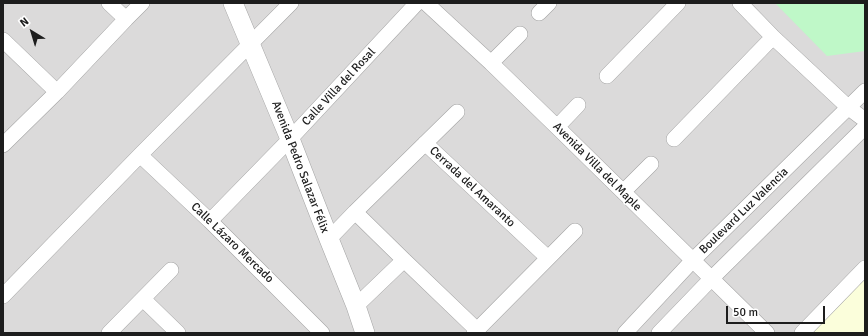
<!DOCTYPE html>
<html>
<head>
<meta charset="utf-8">
<style>
  body { margin:0 }
  #map { position:relative; width:868px; height:336px; overflow:hidden; background:#eeebe2; font-family:Signika,sans-serif }
  canvas { display:block }
  .frame { position:absolute; inset:0; border:4px solid #1d1d1d; pointer-events:none }
  .north { position:absolute; left:12px; top:12px; width:40px; height:40px; -webkit-text-stroke:3px #fff; paint-order:stroke; rotate:322deg; font-size:11px; font-weight:700; line-height:16px; text-align:center; color:#1d1d1d }
  .north::after { content:''; display:block; margin:auto; width:14px; height:18px; background:#1d1d1d; clip-path:polygon(50% 0,100% 100%,50% 72%,0 100%) }
  .scale { position:absolute; left:726px; top:306px; width:99px; height:18px; box-sizing:border-box; border:2px solid #1d1d1d; border-top:0; padding-left:5px; font-size:12px; line-height:14px; white-space:nowrap; color:#1d1d1d; -webkit-text-stroke:3px #fff; paint-order:stroke }
</style>
</head>
<body>
<div id="map">
<canvas width="868" height="336"></canvas>
<div class="frame"></div>
<div class="north">N</div>
<div class="scale">50 m</div>
</div>
<script>
const ctx = document.querySelector('canvas').getContext('2d');
ctx.lineJoin = 'round';
function paint(path, color) {
  ctx.fillStyle = color;
  ctx.fill(path, 'evenodd');
}
function shape(rows) {
  const path = new Path2D();
  for (const r of rows) {
    path.moveTo(r[0], r[1]);
    for (let i = 2; i < r.length; i += 2) path.lineTo(r[i], r[i + 1]);
  }
  return path;
}
function stroke(path, color, width, dash) {
  ctx.strokeStyle = color;
  ctx.lineWidth = width;
  ctx.lineCap = dash ? 'butt' : 'round';
  ctx.setLineDash(dash || []);
  ctx.stroke(path);
}
function write(font, color, halo, rows, align = 'center') {
  ctx.font = font + ' Signika,sans-serif';
  ctx.lineWidth = 3;
  ctx.setLineDash([]);
  ctx.textBaseline = 'middle';
  ctx.strokeStyle = halo;
  ctx.fillStyle = color;
  for (const [text, x, y, turn = 0] of rows) {
    ctx.save();
    ctx.translate(x, y);
    ctx.rotate((+turn || 0) * Math.PI / 180);
    ctx.textAlign = isNaN(turn) ? turn : align;
    if (halo) ctx.strokeText(text, 0, 0);
    ctx.fillText(text, 0, 0);
    ctx.restore();
  }
}
const residential = shape([
  [3,3,865,3,865,333,3,333]
]);
const education = shape([
  [865,279,865,333,812,333]
]);
const park = shape([
  [777,3,865,3,865,51,827,56,776,4]
]);
const minor = shape([
  [109,3,126,19],
  [426,3,491,63,557,127,767,333],
  [740,3,773,37,849,108,865,120],
  [539,13,549,3],
  [3,40,57,92],
  [491,63,520,34],
  [607,76,678,3],
  [557,127,578,105],
  [674,139,773,37],
  [425,143,548,258],
  [3,145,57,92,126,19,142,3],
  [140,155,210,221,322,333],
  [623,192,651,164],
  [355,212,404,260,477,330],
  [210,221,290,139,417,3],
  [329,239,355,212,457,112],
  [3,296,140,155,291,3],
  [143,299,178,333],
  [356,306,404,260],
  [109,333,171,270],
  [474,333,575,231],
  [625,333,693,260,865,91],
  [659,333,711,279,865,127],
  [802,333,865,268]
]);
const tertiary = shape([
  [233,3,290,139,329,239,356,306,365,333]
]);
const streetNames = [
  ["Calle Villa del Rosal",339,87,-47],
  ["Avenida Pedro Salazar Félix",300,167,69],
  ["Avenida Villa del Maple",597,167,45],
  ["Cerrada del Amaranto",472,187,43],
  ["Boulevard Luz Valencia",744,211,-44],
  ["Calle Lázaro Mercado",232,243,44]
];
paint(residential, '#dbdada');
paint(education, '#fbfedb');
paint(park, '#bff8c8');
stroke(minor, '#a4a4a4', 16);
stroke(tertiary, '#a4a4a4', 20);
stroke(minor, '#fff', 15);
stroke(tertiary, '#fff', 19);
write('12px', '#1d1d1d', '#fff', streetNames);
</script>
</body>
</html>
